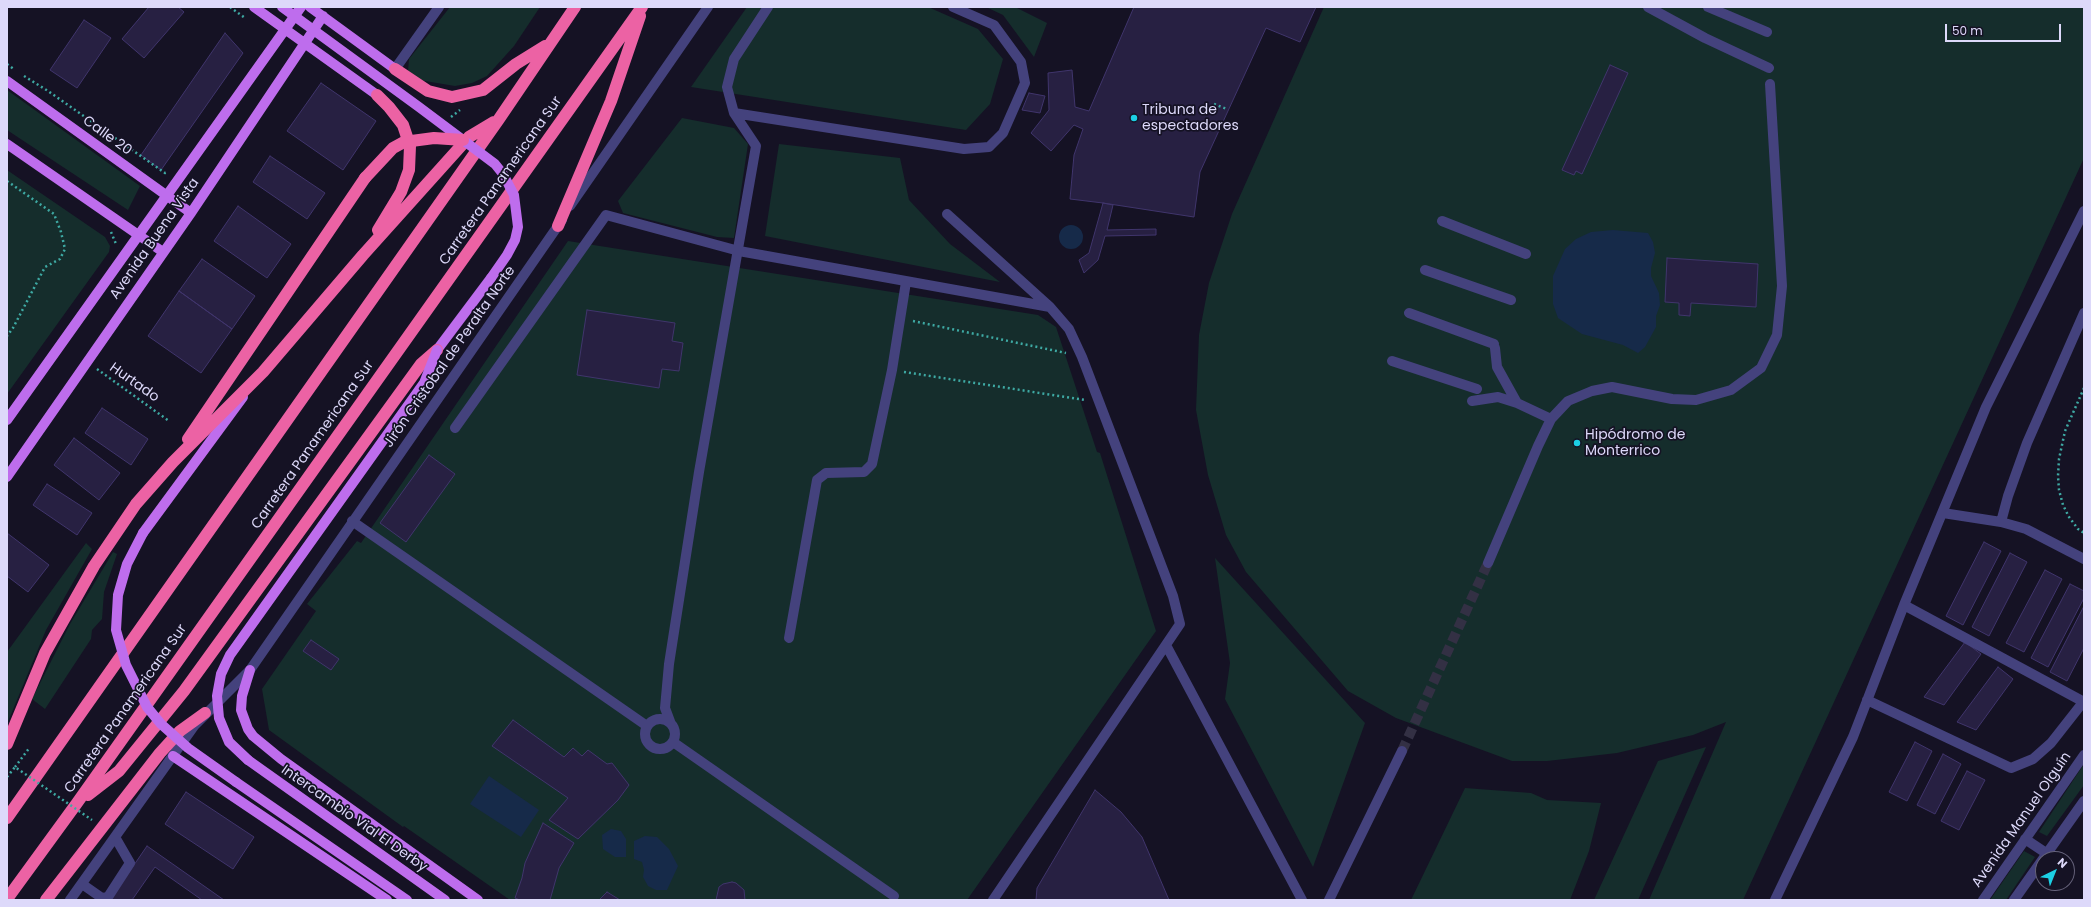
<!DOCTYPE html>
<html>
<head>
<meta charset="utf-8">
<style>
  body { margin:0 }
  #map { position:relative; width:2091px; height:907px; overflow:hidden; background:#151224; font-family:Poppins,sans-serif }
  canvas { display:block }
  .frame { position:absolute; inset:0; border:8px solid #ddd9fa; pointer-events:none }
  .north { position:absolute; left:2035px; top:851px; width:40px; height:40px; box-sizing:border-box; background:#151224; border:1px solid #65627a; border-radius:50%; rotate:43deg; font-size:11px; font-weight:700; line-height:16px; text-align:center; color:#ddd9fa }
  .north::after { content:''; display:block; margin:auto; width:14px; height:18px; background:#1ccfe4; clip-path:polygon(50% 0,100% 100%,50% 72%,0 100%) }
  .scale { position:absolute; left:1945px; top:24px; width:116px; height:18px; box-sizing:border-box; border:2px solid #ddd9fa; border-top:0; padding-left:5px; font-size:12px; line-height:14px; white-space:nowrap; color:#ddd9fa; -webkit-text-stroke:3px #151224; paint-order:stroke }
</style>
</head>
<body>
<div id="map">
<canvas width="2091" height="907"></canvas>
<div class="frame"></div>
<div class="north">N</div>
<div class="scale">50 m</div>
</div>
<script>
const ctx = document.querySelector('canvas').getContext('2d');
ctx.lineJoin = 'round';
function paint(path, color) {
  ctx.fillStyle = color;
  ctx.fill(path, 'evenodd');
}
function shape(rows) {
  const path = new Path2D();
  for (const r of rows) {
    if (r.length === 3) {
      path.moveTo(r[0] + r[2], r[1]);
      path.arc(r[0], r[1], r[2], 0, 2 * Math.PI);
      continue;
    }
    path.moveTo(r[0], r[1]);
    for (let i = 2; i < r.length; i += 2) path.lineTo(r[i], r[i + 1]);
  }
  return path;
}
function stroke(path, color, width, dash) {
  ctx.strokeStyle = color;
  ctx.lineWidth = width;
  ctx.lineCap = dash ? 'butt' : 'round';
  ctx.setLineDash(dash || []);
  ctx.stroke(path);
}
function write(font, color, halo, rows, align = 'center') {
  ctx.font = font + ' Poppins,sans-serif';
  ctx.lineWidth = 3.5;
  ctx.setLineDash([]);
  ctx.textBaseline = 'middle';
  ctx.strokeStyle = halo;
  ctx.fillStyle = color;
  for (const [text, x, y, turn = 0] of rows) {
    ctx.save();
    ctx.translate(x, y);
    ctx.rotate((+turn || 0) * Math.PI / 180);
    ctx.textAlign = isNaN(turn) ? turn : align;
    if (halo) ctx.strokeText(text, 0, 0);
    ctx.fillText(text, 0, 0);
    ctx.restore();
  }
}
const green = shape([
  [450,7,540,7,514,46,487,76,472,83,455,86,419,80,408,71,409,59],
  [747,7,928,7,978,29,1003,59,990,104,966,130,691,87],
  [986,7,1015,7,1047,23,1034,57,1003,15],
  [1324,7,2084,7,2084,158,1743,900,1649,900,1726,722,1693,735,1617,753,1547,761,1512,761,1396,718,1348,691,1246,572,1226,535,1208,475,1196,410,1199,335,1209,283,1232,214],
  [7,90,140,186,128,210,7,130],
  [682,118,734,128,748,144,734,238,717,237,623,213,618,201],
  [779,144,900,158,909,200,950,244,1000,282,765,236],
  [7,170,105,237,110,246,109,252,7,394],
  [568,241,1038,315,1056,327,1097,452,1100,453,1156,631,967,900,510,900,404,826,403,827,269,730,262,689,316,611,307,604,357,541,361,543],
  [86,543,92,549,46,630,7,724,7,652],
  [113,552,117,554,104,592,102,619,92,630,91,639,45,709,32,699,70,624],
  [1215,558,1365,723,1313,867,1225,699,1230,663],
  [1706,747,1638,900,1594,900,1658,761],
  [2084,764,2084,785,2047,836,2039,832],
  [1465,788,1531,793,1547,800,1601,803,1589,851,1570,900,1411,900],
  [2024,851,2035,857,2006,900,1990,900]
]);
const water = shape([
  [1071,237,12],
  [1613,230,1648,233,1653,242,1655,253,1651,268,1651,276,1659,293,1660,305,1656,316,1656,327,1645,347,1638,353,1623,345,1582,334,1558,318,1553,304,1553,276,1565,249,1576,239,1591,232],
  [489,776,539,810,521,837,470,804],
  [611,829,621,831,626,839,626,857,615,857,603,849,602,835],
  [645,836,657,837,669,849,678,866,667,890,656,890,648,886,643,877,644,870,642,862,634,859,634,841]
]);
const building = shape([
  [149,7,178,7,184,12,144,58,122,39,149,7],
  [1134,7,1316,7,1300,42,1266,28,1200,172,1194,217,1103,203,1070,199,1074,155,1083,129,1074,125,1051,151,1031,133,1049,110,1048,73,1072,70,1075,107,1089,111,1134,7],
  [84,20,111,38,77,88,50,70,84,20],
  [225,33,243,53,161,170,141,155,225,33],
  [1610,65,1628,73,1582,174,1576,171,1574,175,1562,170,1610,65],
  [321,83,376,121,343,170,287,131,321,83],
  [1029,93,1045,96,1040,113,1022,110,1029,93],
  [270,156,325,193,307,219,253,182,270,156],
  [1103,203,1113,205,1107,230,1156,229,1156,235,1105,236,1098,260,1084,273,1079,260,1089,253,1103,203],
  [238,206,291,244,267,278,214,241,238,206],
  [1667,258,1758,264,1756,307,1691,303,1690,316,1679,315,1679,303,1665,302,1667,258],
  [202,259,255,296,232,329,179,291,202,259],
  [179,291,232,329,201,373,148,336,179,291],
  [587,310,675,323,672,341,683,343,679,371,662,369,659,388,577,375,587,310],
  [102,408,148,439,131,465,85,433,102,408],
  [74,438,120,473,99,500,54,465,74,438],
  [429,455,455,474,406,542,380,523,429,455],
  [47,484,92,513,77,535,33,505,47,484],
  [7,533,49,565,28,592,7,576,7,533],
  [1984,542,2001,551,1963,625,1946,616,1984,542],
  [2010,553,2027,562,1989,636,1972,627,2010,553],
  [2045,570,2062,579,2024,652,2006,643,2045,570],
  [2070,584,2084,591,2084,598,2048,667,2031,658,2070,584],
  [2084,606,2084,648,2067,681,2050,672,2084,606],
  [311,640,339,659,331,670,303,651,311,640],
  [1965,642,1981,654,1944,705,1924,697,1965,642],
  [1998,667,2013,679,1976,730,1957,722,1998,667],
  [513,720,564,757,573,748,582,756,588,750,607,764,612,763,629,785,618,800,578,839,549,820,568,798,492,746,513,720],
  [1915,742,1932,751,1907,801,1889,792,1915,742],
  [1943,754,1961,764,1935,814,1917,805,1943,754],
  [1967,771,1985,780,1959,830,1941,821,1967,771],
  [1095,790,1121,812,1142,837,1169,900,1036,900,1037,888,1095,790],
  [186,792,254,837,233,869,165,824,186,792],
  [543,823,574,843,559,868,550,900,520,900,515,898,522,878,525,863,543,823],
  [147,846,224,900,202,900,155,867,132,900,110,900,147,846],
  [732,882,736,883,744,890,745,900,716,900,719,887,723,884,732,882],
  [607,892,620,900,599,900,607,892]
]);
const minorTunnel = shape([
  [1402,751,1488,563]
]);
const path = shape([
  [230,7,245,18],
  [7,64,15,70],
  [24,76,48,91,165,173,168,172],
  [1214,104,1227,109],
  [451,117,460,110],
  [7,181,54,214,61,232,65,249,60,259,45,267,13,328,7,336],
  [111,232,116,244],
  [913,321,1066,353],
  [97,369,169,421],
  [904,372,1085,400],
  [2084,388,2065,431,2059,459,2058,476,2059,490,2063,505,2069,517,2078,529,2084,533],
  [15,767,30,747]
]);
const minor = shape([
  [1648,7,1705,38,1769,68],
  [1708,7,1767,32],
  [395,69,439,7],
  [734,113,964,149,989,147,1003,133,1025,83,1021,62,994,25,953,7],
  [570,206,708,7],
  [947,214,1050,307,1069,329,1082,357,1173,596,1180,624,993,900],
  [1442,221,1526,254],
  [1425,270,1511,300],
  [1409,313,1494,344],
  [1495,348,1497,367,1517,403,1551,419],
  [1392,361,1477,389],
  [1472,401,1498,397,1517,403],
  [455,428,606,215,739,251,1050,307],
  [1943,513,2001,522,2026,529,2084,559],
  [352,521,647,726],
  [2001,522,2008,496,2027,443,2084,313],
  [1488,563,1538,446,1551,419,1568,401,1592,391,1612,387,1672,399,1696,400,1731,390,1761,368,1777,335,1782,286,1770,84],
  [1904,605,2084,702],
  [789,638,817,480,826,473,864,472,872,464,892,370,906,282],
  [1166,645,1302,900],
  [1867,700,2011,768,2033,759,2051,743,2084,701],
  [660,734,15],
  [671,724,665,708,669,664,699,472,756,146,734,113,727,87,734,59,768,7],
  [673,742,894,896],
  [2025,839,2046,853],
  [82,884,102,898,108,897,130,863,115,837],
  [70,900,194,726,250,670,562,220],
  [1329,900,1402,751],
  [1775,900,1853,737,1904,605,1986,407,2084,211],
  [1983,900,2084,755],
  [2014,900,2084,801]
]);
const major = shape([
  [254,7,377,95],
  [310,7,395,69],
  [7,81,191,213],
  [7,144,163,252],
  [437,350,491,278],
  [7,420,301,7],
  [7,477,191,213,323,16],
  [143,533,243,397],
  [250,670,242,696,241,710,248,729,253,736,281,759,478,900],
  [173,756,387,900],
  [248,760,445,900],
  [236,782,407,900]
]);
const highway = shape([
  [395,69,428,91,452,97,483,90,516,64,545,46],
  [377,95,389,107,403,125,410,146,409,170,401,192,378,230],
  [558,226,611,101,640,16],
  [188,439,365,178],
  [7,744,45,653,94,566,136,504,173,462,263,372,363,255,469,137,494,122],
  [88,795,119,771,184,691,421,364,437,350],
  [7,818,499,119,575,7],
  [7,899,77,803,642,7],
  [46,900,160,753,180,731,205,713]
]);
const pathBridge = shape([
  [7,777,15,767,92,820]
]);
const majorBridge = shape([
  [282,7,419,107,495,164,503,174,514,195,518,227,515,240,507,255,491,278],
  [143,533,127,564,118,595,116,630,126,665,147,707,161,724,188,748,236,782],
  [248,760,229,742,219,718,217,696,221,674,230,655,424,383,437,350]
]);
const highwayBridge = shape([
  [365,178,393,148,404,142,434,138,463,140]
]);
const markers = [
  [1134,118,4,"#1ccfe4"],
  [1577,443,4,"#1ccfe4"]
];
const poiNames = [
  ["Tribuna de",1142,110],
  ["espectadores",1142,126],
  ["Hipódromo de",1585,435],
  ["Monterrico",1585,451]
];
const streetNames = [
  ["Calle 20",107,136,36],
  ["Carretera Panamericana Sur",501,181,-55],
  ["Avenida Buena Vista",155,239,-55],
  ["Jirón Cristobal de Peralta Norte",450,357,-55],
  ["Hurtado",134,383,35],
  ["Carretera Panamericana Sur",313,445,-55],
  ["Carretera Panamericana Sur",126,709,-55],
  ["Intercambio Vial El Derby",354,819,35],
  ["Avenida Manuel Olguín",2022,820,-55]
];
paint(green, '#152d2c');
paint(water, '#162a49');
paint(building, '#272042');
stroke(building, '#40356c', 1);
stroke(minorTunnel, '#333044', 10, [10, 5]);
stroke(path, '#3ea9a3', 2.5, [2, 3]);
stroke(minor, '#44427d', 10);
stroke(major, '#be6ded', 10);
stroke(highway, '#ec62a4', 12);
stroke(pathBridge, '#3ea9a3', 2.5, [2, 3]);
stroke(majorBridge, '#be6ded', 10);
stroke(highwayBridge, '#ec62a4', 12);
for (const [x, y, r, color] of markers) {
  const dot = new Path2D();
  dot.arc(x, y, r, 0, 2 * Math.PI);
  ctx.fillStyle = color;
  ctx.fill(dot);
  stroke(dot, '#151224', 1.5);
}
write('14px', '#ddd9fa', '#151224', poiNames, 'left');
write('14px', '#ddd9fa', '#151224', streetNames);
</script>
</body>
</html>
